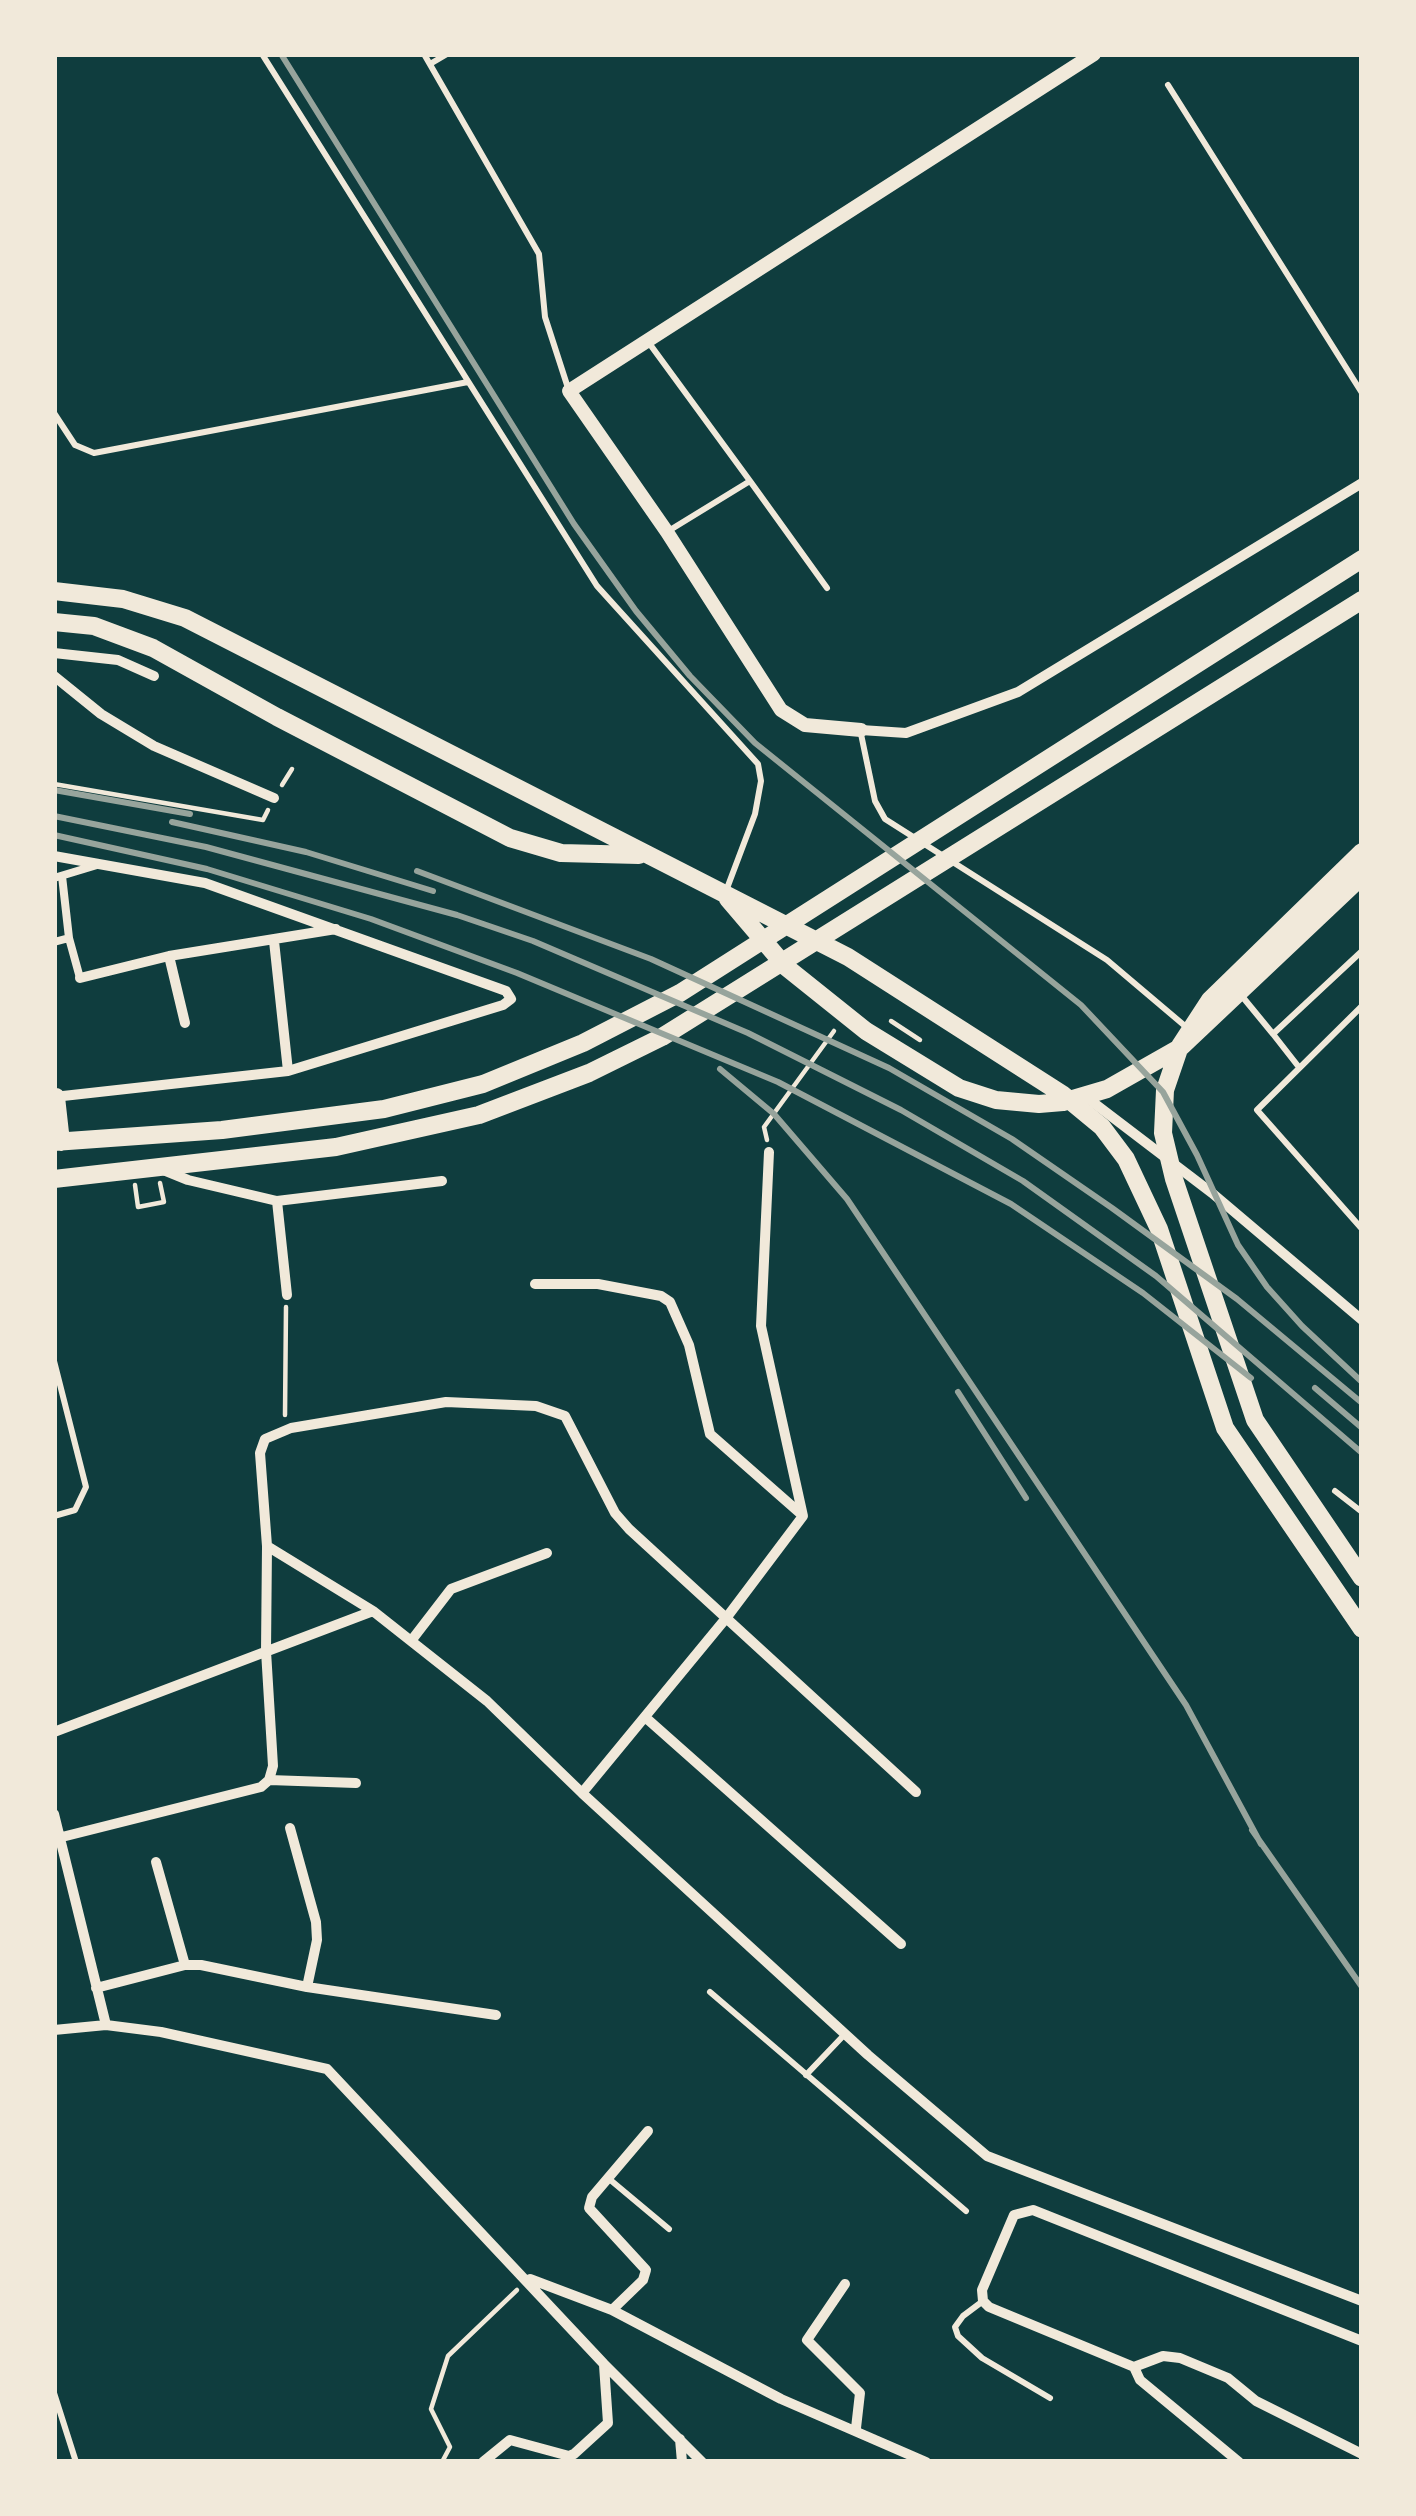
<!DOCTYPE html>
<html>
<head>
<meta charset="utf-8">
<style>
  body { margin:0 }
  #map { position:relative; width:1416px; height:2516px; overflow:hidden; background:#0f3d3e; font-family:"Crimson Pro",serif }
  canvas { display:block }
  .frame { position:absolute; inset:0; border:57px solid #f1e9da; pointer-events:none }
</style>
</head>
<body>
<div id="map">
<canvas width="1416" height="2516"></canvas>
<div class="frame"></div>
</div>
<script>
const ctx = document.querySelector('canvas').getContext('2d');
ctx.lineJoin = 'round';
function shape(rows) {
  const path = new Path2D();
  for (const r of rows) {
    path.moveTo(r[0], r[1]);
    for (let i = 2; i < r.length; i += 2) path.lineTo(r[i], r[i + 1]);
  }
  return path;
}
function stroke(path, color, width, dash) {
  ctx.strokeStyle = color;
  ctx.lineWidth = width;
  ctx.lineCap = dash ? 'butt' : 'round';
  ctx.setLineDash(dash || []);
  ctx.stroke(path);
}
const path = shape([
  [54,784,263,820,268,810],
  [282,785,292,769],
  [891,1021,920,1040],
  [767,1140,764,1127,834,1031],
  [135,1185,138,1207,164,1202,160,1183],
  [285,1415,286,1307],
  [442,2462,450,2447,431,2409,448,2356,517,2290]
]);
const service = shape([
  [262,54,597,586,758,764,761,781,755,814,726,891],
  [424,54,539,254,545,317,568,388],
  [430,64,447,54],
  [1168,85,1362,393],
  [649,343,750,481],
  [54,413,75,445,94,453,468,382],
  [670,530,750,481,827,588],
  [861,734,875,801,885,819,1107,960,1185,1026],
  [1241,995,1273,1034],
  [1362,1006,1257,1110,1362,1229],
  [1298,1066,1273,1034,1362,951],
  [54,1361,86,1487,75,1510,54,1516],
  [1335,1491,1362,1512],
  [710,1992,966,2211],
  [806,2075,845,2034],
  [608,2178,669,2229],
  [983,2301,963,2316,955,2327,958,2336,982,2358,1050,2398],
  [54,2393,76,2462]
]);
const pedestrian = shape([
  [62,876,69,938,80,978],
  [54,878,97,865],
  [54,942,69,938]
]);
const minor = shape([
  [54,653,118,660,154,676],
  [54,676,101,714,154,746,274,798],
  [861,730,906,733,1018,692,1362,483],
  [54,856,205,883,506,991,511,999,503,1005,288,1071,54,1097],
  [274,941,288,1071],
  [169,956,185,1023],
  [80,978,169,956,336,929],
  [1086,1097,1212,1193,1362,1320],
  [161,1169,188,1180,277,1201,287,1295],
  [277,1201,442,1181],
  [535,1284,598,1284,661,1296,670,1302,689,1345,710,1434,801,1514],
  [267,1546,373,1611,487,1701,582,1793,868,2055,987,2156,1362,2301],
  [411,1641,451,1589,547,1553],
  [645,1717,901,1944],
  [54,1732,373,1611],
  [269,1780,273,1766,266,1651,267,1546,260,1453,265,1439,291,1428,446,1402,536,1406,565,1416,615,1513,629,1529,916,1792],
  [269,1780,356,1783],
  [582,1793,727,1617,803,1516,761,1326,769,1152],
  [54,1814,106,2025],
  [290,1828,316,1922,317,1940,307,1987],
  [58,1838,261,1787,269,1780],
  [156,1862,185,1965],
  [96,1988,185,1965,201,1965,307,1987,496,2015],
  [54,2030,106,2025,161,2032,327,2069,604,2364,702,2462],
  [530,2279,612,2310,781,2399,926,2462],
  [845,2284,807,2340,860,2393,856,2428],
  [612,2310,643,2280,646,2270,589,2208,592,2197,648,2131],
  [1134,2367,1163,2356,1180,2358,1228,2378,1256,2401,1362,2454],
  [680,2439,682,2462],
  [483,2462,510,2440,569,2456,574,2454,608,2423,604,2365],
  [1239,2462,1140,2380,1134,2367,989,2307,983,2301,982,2290,1014,2215,1033,2210,1362,2341]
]);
const tertiary = shape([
  [861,730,805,725,781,710,667,532,569,391,1094,54]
]);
const trunk = shape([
  [54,591,123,599,185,618,848,957,1062,1094,1102,1127,1126,1159,1159,1229,1225,1428,1362,1629],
  [54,622,94,626,153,648,277,717,510,838,561,853,639,855],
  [1362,852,1210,1000,1180,1046,1165,1090,1163,1133,1174,1179,1255,1420,1362,1578],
  [728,899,786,967,866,1031,959,1088,996,1100,1039,1104,1063,1102,1107,1089,1181,1047,1362,876],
  [56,1097,61,1142],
  [54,1142,222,1130,384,1109,483,1084,583,1043,680,993,1362,559],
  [54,1179,336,1147,479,1115,589,1073,662,1037,1362,600]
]);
const rail = shape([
  [281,54,574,524,636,611,690,676,755,743,1081,1005,1163,1092,1197,1155,1238,1245,1267,1287,1302,1326,1362,1382],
  [54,790,190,814],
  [54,816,206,847,457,915,533,941,748,1033,901,1110,1023,1181,1156,1276,1362,1453],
  [172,822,306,852,433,891],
  [54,835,207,869,371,919,517,973,778,1082,1011,1204,1143,1293,1251,1378],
  [417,871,651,959,889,1068,1012,1139,1112,1208,1237,1299,1362,1403],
  [720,1069,774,1114,847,1199,1186,1705,1261,1844],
  [1315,1388,1362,1428],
  [958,1392,1026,1498],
  [1252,1830,1362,1987]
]);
stroke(path, '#f1e9da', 4.5);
stroke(service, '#f1e9da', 6);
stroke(pedestrian, '#f1e9da', 8);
stroke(minor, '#f1e9da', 10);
stroke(tertiary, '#f1e9da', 14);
stroke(trunk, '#f1e9da', 18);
stroke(rail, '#97a49c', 6);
</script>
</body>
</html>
